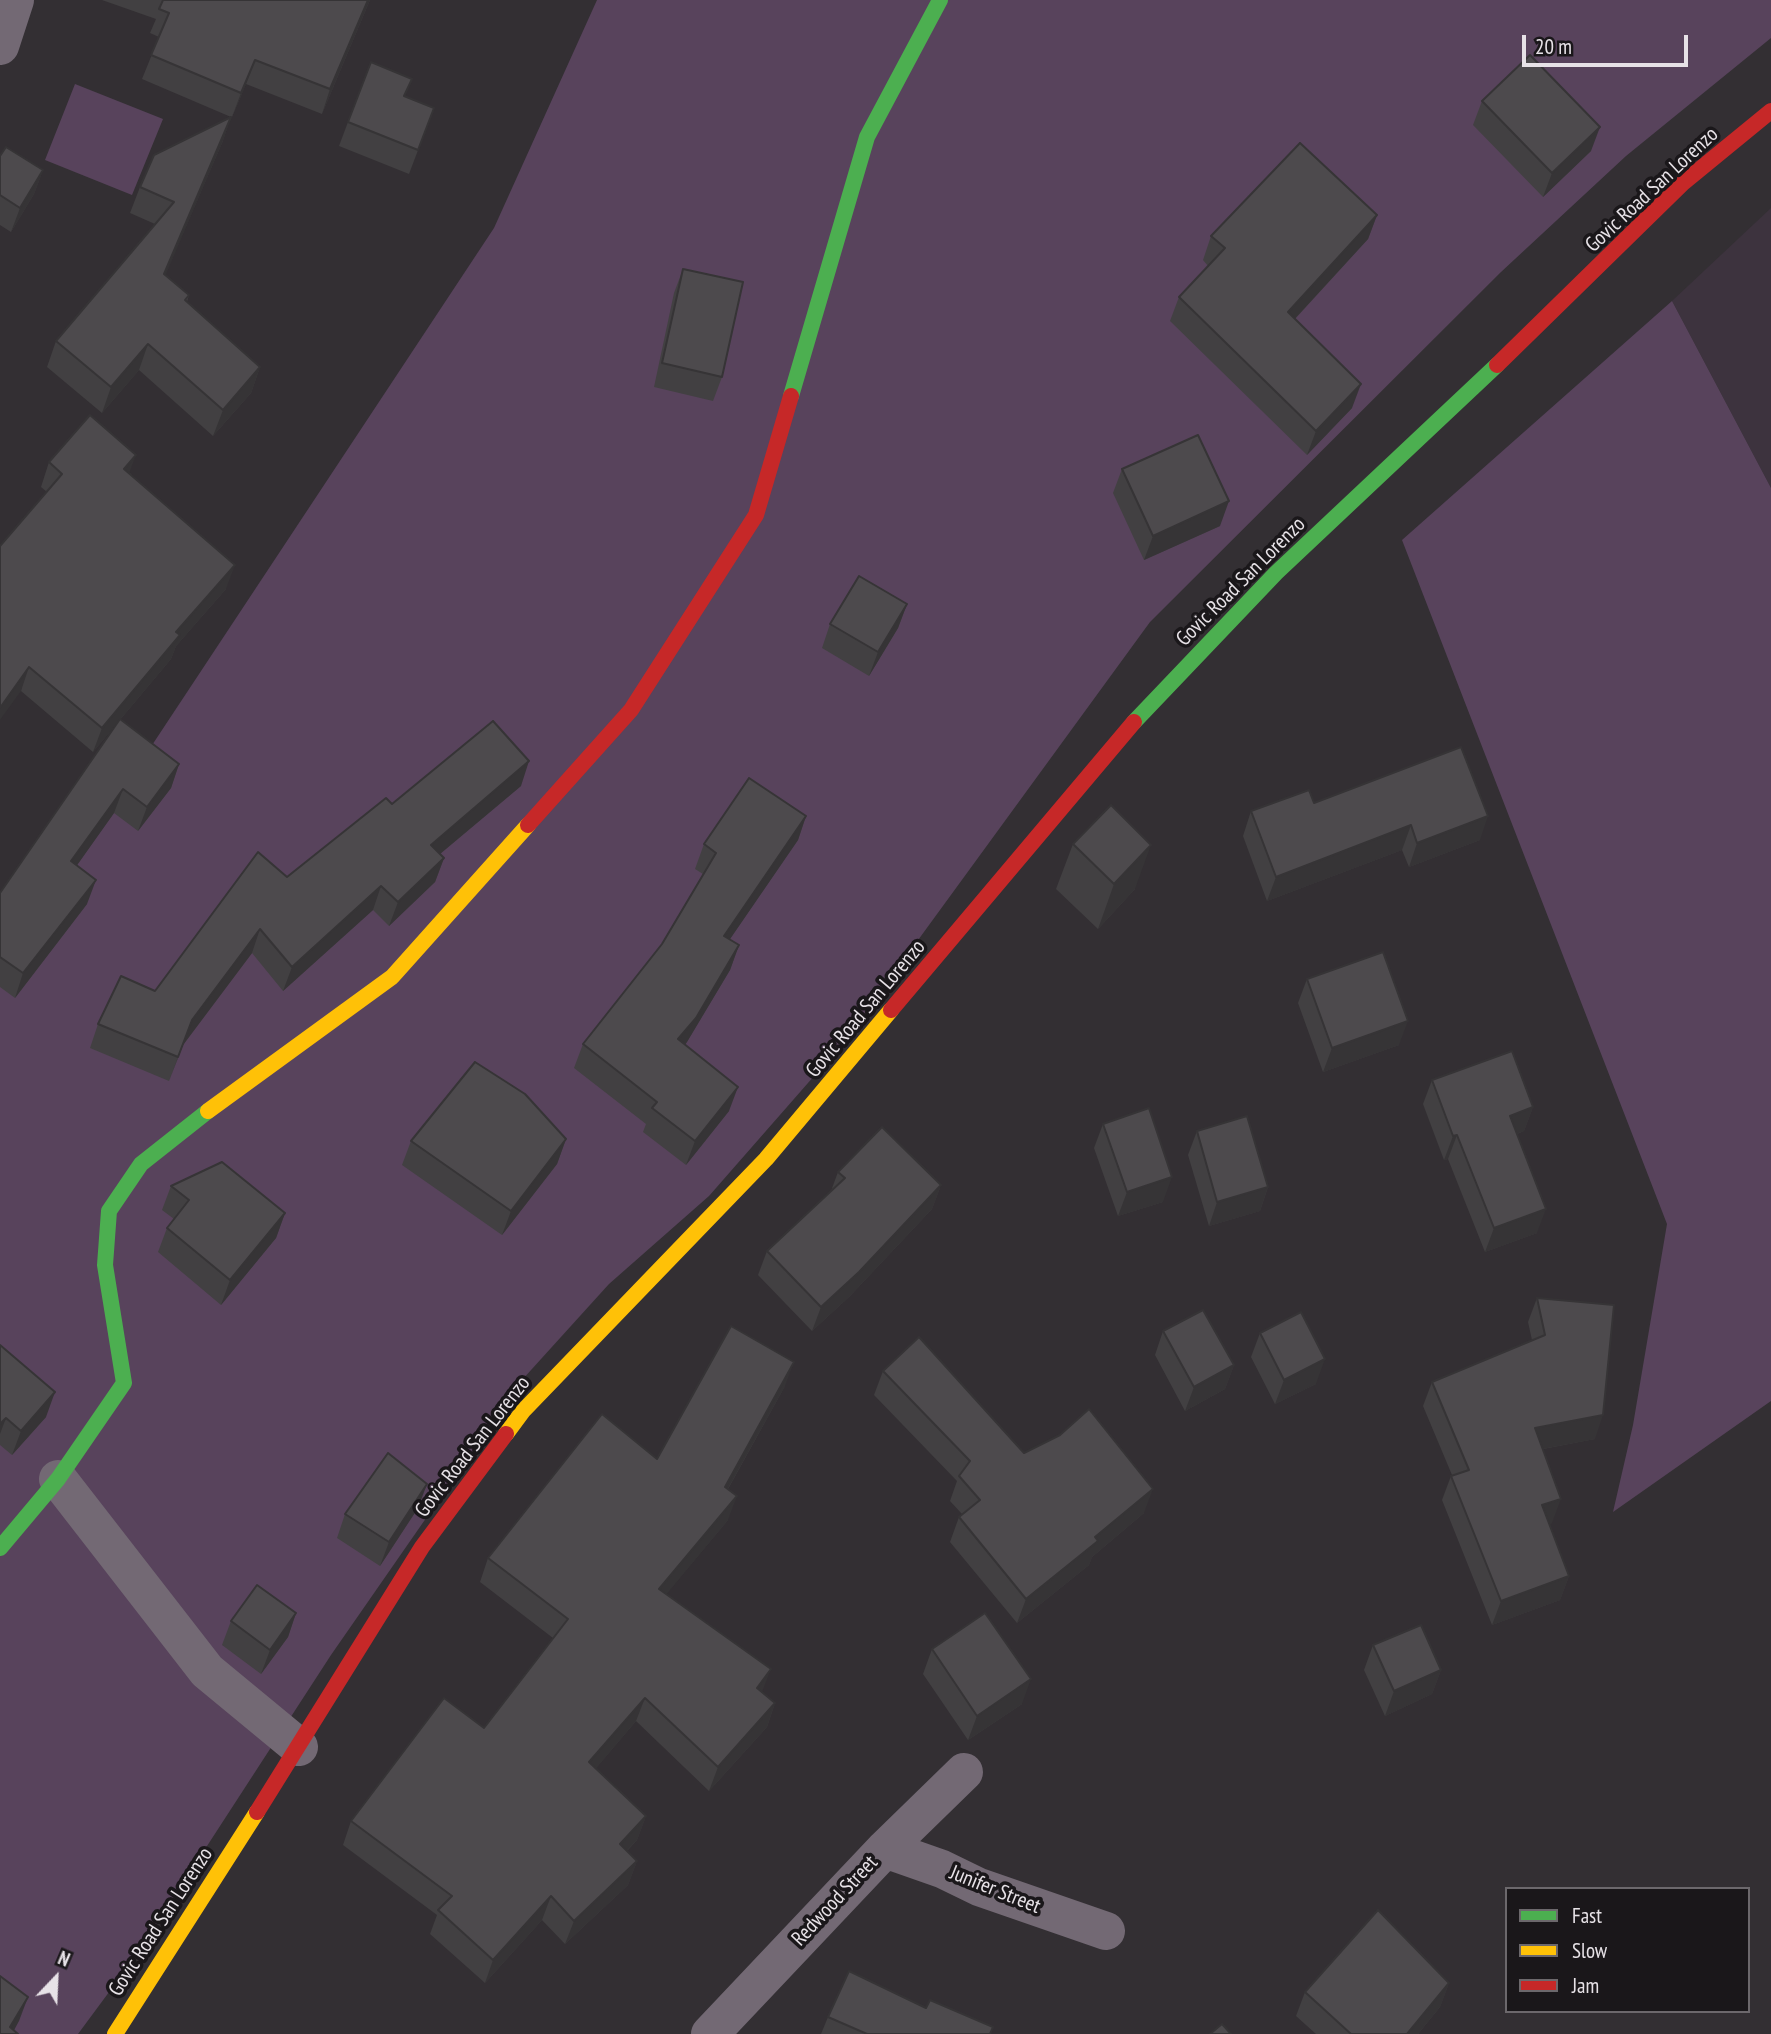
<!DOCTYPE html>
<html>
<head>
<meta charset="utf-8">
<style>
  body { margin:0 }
  #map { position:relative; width:1771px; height:2034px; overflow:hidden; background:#332f33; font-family:"PT Sans Narrow",sans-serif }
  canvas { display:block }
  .legend { position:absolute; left:1505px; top:1887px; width:245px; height:126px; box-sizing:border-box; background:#1a171a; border:2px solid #6c686c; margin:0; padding:9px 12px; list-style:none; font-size:21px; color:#e7e2e7 }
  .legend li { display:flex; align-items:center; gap:14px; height:35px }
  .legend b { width:35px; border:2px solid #6c686c }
  .north { position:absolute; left:21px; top:1943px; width:70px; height:70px; -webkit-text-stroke:5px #1a171a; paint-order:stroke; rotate:23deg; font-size:19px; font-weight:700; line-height:28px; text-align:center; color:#e7e2e7 }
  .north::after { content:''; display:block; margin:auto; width:24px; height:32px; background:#e7e2e7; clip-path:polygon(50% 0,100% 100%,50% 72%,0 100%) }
  .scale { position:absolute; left:1522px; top:35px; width:166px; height:32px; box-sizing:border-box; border:4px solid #e7e2e7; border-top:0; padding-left:9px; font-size:21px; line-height:24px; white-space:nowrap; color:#e7e2e7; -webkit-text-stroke:5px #1a171a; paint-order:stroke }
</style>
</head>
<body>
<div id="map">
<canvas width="1771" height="2034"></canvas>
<ul class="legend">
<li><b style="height:9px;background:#4caf50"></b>Fast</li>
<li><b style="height:9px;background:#ffc107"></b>Slow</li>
<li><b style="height:9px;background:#c62828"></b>Jam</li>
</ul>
<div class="north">N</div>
<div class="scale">20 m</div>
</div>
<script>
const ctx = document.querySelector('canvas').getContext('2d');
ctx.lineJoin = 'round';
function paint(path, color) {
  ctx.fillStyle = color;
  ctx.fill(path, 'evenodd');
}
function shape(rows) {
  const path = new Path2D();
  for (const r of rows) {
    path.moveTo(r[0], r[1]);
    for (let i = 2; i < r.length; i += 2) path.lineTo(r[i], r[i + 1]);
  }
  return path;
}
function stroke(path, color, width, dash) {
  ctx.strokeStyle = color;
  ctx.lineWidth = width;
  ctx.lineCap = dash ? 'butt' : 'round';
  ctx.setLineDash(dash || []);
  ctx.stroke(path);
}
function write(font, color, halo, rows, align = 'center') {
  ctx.font = font + ' "PT Sans Narrow",sans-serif';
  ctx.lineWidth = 7;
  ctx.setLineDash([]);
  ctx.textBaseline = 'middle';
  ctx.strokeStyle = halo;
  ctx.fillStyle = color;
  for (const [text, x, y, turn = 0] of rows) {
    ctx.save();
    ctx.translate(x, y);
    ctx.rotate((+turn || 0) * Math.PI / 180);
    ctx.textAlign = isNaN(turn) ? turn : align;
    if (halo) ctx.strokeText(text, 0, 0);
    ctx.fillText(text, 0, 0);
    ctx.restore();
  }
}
const built = shape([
  [1771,208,1771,488,1672,301]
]);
const green = shape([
  [597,0,1771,0,1771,38,1626,156,1501,272,1150,622,843,1043,709,1196,609,1284,522,1380,331,1655,135,1957,78,2034,0,2034,0,975,494,228],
  [75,84,163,119,132,195,45,160],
  [1672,301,1771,488,1771,1401,1613,1512,1633,1425,1667,1224,1402,540]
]);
const street = shape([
  [0,46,15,0],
  [58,1479,207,1671,299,1747],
  [885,1849,942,1869,979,1887,1106,1931],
  [710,2034,885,1849,964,1772]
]);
const fast = shape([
  [791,396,867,137,940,0],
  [1134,722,1276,573,1497,365],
  [0,1548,58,1479,124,1383,105,1265,109,1211,141,1164,208,1111]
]);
const slow = shape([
  [208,1111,392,977,528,825],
  [506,1434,523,1411,766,1159,891,1010],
  [115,2034,257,1812]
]);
const jam = shape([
  [1497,365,1683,183,1771,111],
  [528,825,631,710,756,515,791,396],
  [891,1010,1134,722],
  [257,1812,422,1547,506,1434]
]);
const wall = shape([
  [102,0,370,0,322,114,246,84,232,117,231,117,222,143,165,275,189,295,187,302,260,367,251,393,213,436,139,370,102,413,47,367,56,341,155,224,130,213,140,187,231,117,142,79,159,37,150,33,156,19],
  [1482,101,1591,151,1543,197,1473,125],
  [434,108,409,174,339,146,348,122],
  [0,156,43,170,34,194,11,232,0,225],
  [1377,215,1368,239,1295,319,1352,408,1307,455,1170,321,1179,297,1208,266,1203,260,1211,236],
  [683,269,722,377,713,401,654,387,674,293],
  [49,462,130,473,226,589,176,646,171,659,93,752,21,691,47,492,41,487],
  [1122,469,1220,526,1144,560,1113,493],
  [907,604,898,628,869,676,822,648,830,624],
  [120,719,179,764,171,788,138,831,114,813,77,865,87,904,15,998,0,987,0,893],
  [521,786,440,854,444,858,435,882,389,926,373,910,283,991,252,953,183,1045,169,1081,90,1048,98,1024,155,991,287,877,392,804],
  [1314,803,1480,840,1409,867,1402,850,1267,901,1243,836,1251,811],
  [806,816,798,840,729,940,739,945,730,970,685,1045,729,1111,686,1165,643,1132,646,1124,574,1068,583,1044,662,944,703,874,695,869,704,844],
  [1073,844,1135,889,1098,929,1056,889],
  [1307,979,1399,1045,1323,1072,1298,1003],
  [1432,1080,1533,1107,1524,1131,1517,1134,1537,1233,1485,1252,1448,1159,1444,1160,1423,1104],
  [1103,1124,1163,1202,1118,1216,1094,1148],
  [1197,1131,1268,1187,1260,1211,1209,1226,1188,1155],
  [566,1139,557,1164,502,1235,402,1165,411,1141],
  [838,1172,941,1185,932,1209,850,1296,812,1331,758,1275,767,1251,831,1191],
  [171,1186,285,1213,276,1238,221,1305,158,1252,167,1228,174,1219,162,1210],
  [1537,1298,1595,1439,1543,1449,1552,1523,1549,1524,1569,1576,1560,1600,1492,1625,1442,1500,1451,1476,1452,1475,1423,1406,1432,1382,1532,1340,1528,1322],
  [1163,1331,1234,1365,1225,1389,1185,1411,1155,1355],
  [1260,1333,1316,1384,1275,1404,1251,1357],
  [0,1345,46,1417,12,1455,0,1445],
  [883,1371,1024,1453,1144,1513,1092,1557,1089,1565,1017,1623,950,1542,959,1517,962,1514,950,1501,957,1481,874,1395],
  [785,1386,728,1489,728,1520,666,1594,762,1693,775,1703,767,1727,709,1791,636,1721,596,1768,646,1816,637,1840,627,1851,637,1861,628,1885,565,1944,542,1920,485,1983,430,1934,437,1915,343,1845,351,1821,484,1728,553,1638,480,1582,488,1558,657,1459],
  [418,1508,380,1566,337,1538,345,1514],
  [296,1613,288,1637,261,1674,222,1645,231,1621],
  [1373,1645,1441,1670,1432,1694,1385,1716,1364,1670],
  [932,1649,1022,1704,968,1740,923,1674],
  [1449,1983,1440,2007,1418,2034,1316,2034,1296,2016,1305,1992],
  [926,2008,990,2034,821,2034,828,2017]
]);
const shadedWall = shape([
  [368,0,370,0,322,114,330,89],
  [255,60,246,84,232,117,241,93],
  [231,117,222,143,155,300,164,274],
  [1600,127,1591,151,1543,197,1552,173],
  [43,170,34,194,11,232,20,208],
  [1377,215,1368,239,1279,336,1288,312],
  [148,344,139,370,102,413,111,387],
  [260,367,251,393,213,436,223,410],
  [1361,384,1352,408,1307,455,1316,431],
  [136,455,127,479,124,469],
  [1229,501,1220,526,1144,560,1153,536],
  [235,565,226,589,176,646,171,659,93,752,102,728,176,632],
  [907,604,898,628,869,676,878,652],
  [29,667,21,691,0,720,0,708],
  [529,761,521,786,422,869,431,845],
  [179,764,171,788,138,831,147,807],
  [123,789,114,813,63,885,71,861],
  [806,816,798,840,715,961,724,936],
  [1488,816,1480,840,1409,867,1417,843],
  [1411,825,1402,850,1267,901,1276,877],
  [1151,845,1135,889,1098,929,1114,884],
  [444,858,435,882,389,926,398,902],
  [96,880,87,904,15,998,23,973],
  [381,886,373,910,283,991,292,967],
  [260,929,252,953,183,1045,169,1081,192,1020],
  [739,945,730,970,687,1042,670,1064,678,1039],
  [1408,1021,1399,1045,1323,1072,1332,1048],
  [738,1087,729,1111,686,1165,695,1141],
  [1533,1107,1524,1131,1501,1140,1510,1116],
  [1457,1135,1448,1159,1444,1160,1453,1136],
  [566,1139,557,1164,502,1235,511,1211],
  [1172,1177,1163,1202,1118,1216,1127,1192],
  [941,1185,932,1209,850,1296,812,1331,821,1307],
  [1268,1187,1260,1211,1209,1226,1217,1202],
  [1546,1209,1537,1233,1485,1252,1494,1228],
  [285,1213,276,1238,221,1305,230,1280],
  [1325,1359,1316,1384,1275,1404,1284,1380],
  [794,1362,785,1386,716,1510,725,1487],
  [1234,1365,1225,1389,1185,1411,1194,1387],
  [55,1392,46,1417,12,1455,21,1431],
  [1603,1415,1595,1439,1526,1452,1535,1428],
  [6,1418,0,1434,0,1424],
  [427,1484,418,1508,380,1566,389,1542],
  [1153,1489,1144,1513,1092,1557,1089,1565,1017,1623,1026,1599,1095,1537],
  [737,1496,728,1520,651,1613,659,1589],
  [1561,1499,1552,1523,1533,1529,1542,1505],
  [1569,1576,1560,1600,1492,1625,1501,1601],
  [296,1613,288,1637,261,1674,270,1650],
  [771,1669,762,1692,757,1688],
  [1441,1670,1432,1694,1385,1716,1394,1691],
  [1031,1679,1022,1704,968,1740,977,1716],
  [645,1698,636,1721,581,1786,589,1762],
  [775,1703,767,1727,709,1791,718,1767],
  [646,1816,637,1840,611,1867,620,1844],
  [637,1861,628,1885,565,1944,574,1921],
  [551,1896,542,1920,485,1983,493,1960],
  [1449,1983,1440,2007,1418,2034,1407,2034],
  [28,1997,19,2021,12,2034,10,2027]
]);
const building = shape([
  [163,0,368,0,330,89,255,60,241,93,151,55,169,13,159,9,163,0],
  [1530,55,1600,127,1552,173,1482,101,1530,55],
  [371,62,412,79,404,96,434,108,418,150,348,122,371,62],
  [231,117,164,274,189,295,185,300,260,367,223,410,148,344,111,387,56,341,174,202,140,187,154,155,231,117],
  [1300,143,1377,215,1288,312,1361,384,1316,431,1179,297,1225,248,1211,236,1300,143],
  [6,147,43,170,20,208,0,195,0,156,6,147],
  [683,269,743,282,722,377,662,363,683,269],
  [90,415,136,455,124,469,235,565,176,632,180,635,102,728,29,667,0,708,0,546,62,474,49,462,90,415],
  [1198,435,1229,501,1153,536,1122,469,1198,435],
  [859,576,907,604,878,652,830,624,859,576],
  [120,719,179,764,147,807,123,789,71,861,96,880,23,973,0,957,0,893,120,719],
  [493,721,529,761,431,845,444,858,398,902,381,886,292,967,260,929,192,1020,178,1057,98,1024,121,976,155,991,258,852,287,877,386,798,392,804,493,721],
  [1461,747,1488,816,1417,843,1411,825,1276,877,1251,811,1309,790,1314,803,1461,747],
  [749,778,806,816,724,936,739,945,696,1018,678,1039,738,1087,695,1141,652,1108,657,1102,583,1044,662,944,716,853,704,844,749,778],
  [1111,805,1151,845,1114,884,1073,844,1111,805],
  [1383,952,1408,1021,1332,1048,1307,979,1383,952],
  [1512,1051,1533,1107,1510,1116,1546,1209,1494,1228,1457,1135,1453,1136,1432,1080,1512,1051],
  [475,1062,525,1094,566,1139,511,1211,411,1141,475,1062],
  [1149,1108,1172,1177,1127,1192,1103,1124,1149,1108],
  [1247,1116,1268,1187,1217,1202,1197,1131,1247,1116],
  [882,1127,941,1185,859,1272,821,1307,767,1251,845,1178,838,1172,882,1127],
  [222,1162,285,1213,230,1280,167,1228,189,1200,171,1186,222,1162],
  [1537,1298,1614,1305,1603,1415,1535,1428,1561,1499,1542,1505,1569,1576,1501,1601,1451,1476,1469,1470,1432,1382,1545,1335,1537,1298],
  [1203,1310,1234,1365,1194,1387,1163,1331,1203,1310],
  [1301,1312,1325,1359,1284,1380,1260,1333,1301,1312],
  [731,1326,794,1362,725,1487,737,1496,659,1589,771,1669,757,1688,775,1703,718,1767,645,1698,589,1762,646,1816,620,1844,637,1861,574,1921,551,1896,493,1960,438,1910,452,1896,351,1821,444,1698,484,1728,568,1619,488,1558,602,1414,657,1459,731,1326],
  [919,1337,1024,1453,1060,1435,1089,1409,1153,1489,1095,1537,1098,1541,1026,1599,959,1517,980,1500,959,1476,970,1461,883,1371,919,1337],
  [0,1345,55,1392,21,1431,6,1418,0,1424,0,1345],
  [388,1453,427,1484,389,1542,345,1514,388,1453],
  [257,1585,296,1613,270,1650,231,1621,257,1585],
  [985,1613,1031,1679,977,1716,932,1649,985,1613],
  [1421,1625,1441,1670,1394,1691,1373,1645,1421,1625],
  [1378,1910,1449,1983,1407,2034,1351,2034,1305,1992,1378,1910],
  [849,1971,926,2008,930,2000,993,2027,990,2034,867,2034,828,2017,849,1971],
  [0,1976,28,1997,10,2027,18,2034,0,2034,0,1976],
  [1222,2024,1231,2034,1210,2034,1222,2024]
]);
const streetNames = [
  ["Govic Road San Lorenzo",1652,190,-43],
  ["Govic Road San Lorenzo",1241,582,-45],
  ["Govic Road San Lorenzo",866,1009,-50],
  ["Govic Road San Lorenzo",473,1447,-52],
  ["Junifer Street",995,1890,22],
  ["Redwood Street",835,1901,-47],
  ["Govic Road San Lorenzo",161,1922,-57]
];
paint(built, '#3d333e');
paint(green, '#58435c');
stroke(street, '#736974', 38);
stroke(fast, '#4caf50', 16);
stroke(slow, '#ffc107', 16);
stroke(jam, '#c62828', 16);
paint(wall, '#424042');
paint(shadedWall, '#363436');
paint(building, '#4d4a4d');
stroke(building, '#363436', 2);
write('21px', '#e7e2e7', '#1a171a', streetNames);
</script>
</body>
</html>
